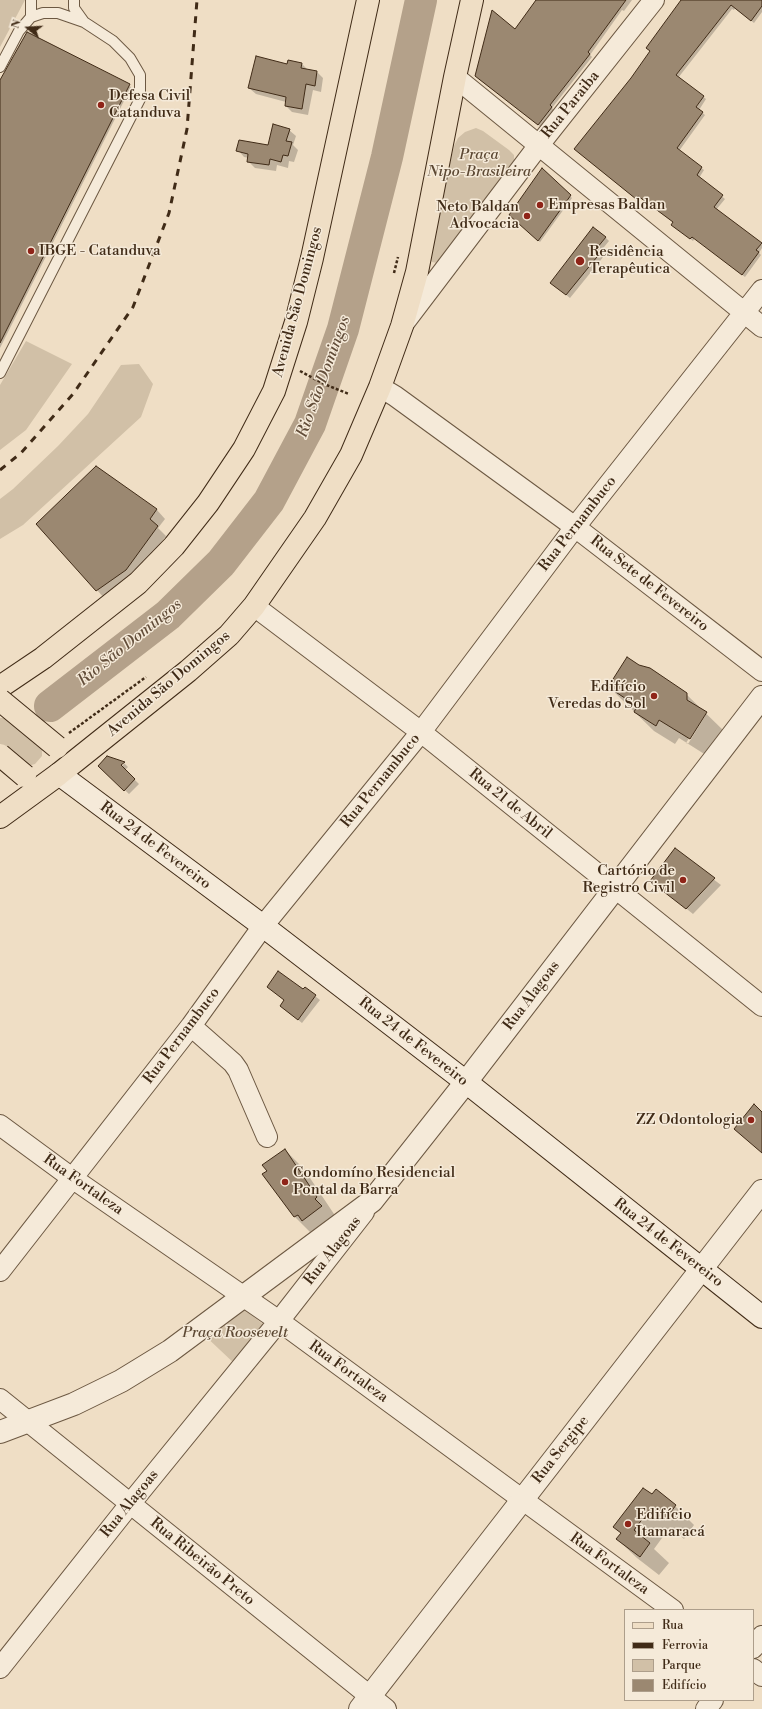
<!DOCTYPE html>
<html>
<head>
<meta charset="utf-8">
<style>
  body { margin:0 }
  #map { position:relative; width:762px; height:1709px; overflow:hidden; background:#efdec5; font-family:"Libre Bodoni",serif }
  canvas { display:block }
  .legend { position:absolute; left:624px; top:1609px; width:130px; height:92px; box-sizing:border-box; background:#f5ead9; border:1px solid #ad9e8b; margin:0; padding:5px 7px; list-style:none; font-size:12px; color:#402b17 }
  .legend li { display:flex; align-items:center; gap:8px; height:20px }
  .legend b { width:20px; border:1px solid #ad9e8b }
  .north { position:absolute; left:8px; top:8px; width:40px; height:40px; -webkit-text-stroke:3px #f5ead9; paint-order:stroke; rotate:288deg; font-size:11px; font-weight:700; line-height:16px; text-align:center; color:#402b17 }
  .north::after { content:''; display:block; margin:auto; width:14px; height:18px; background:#402b17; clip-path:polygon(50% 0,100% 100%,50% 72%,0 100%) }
</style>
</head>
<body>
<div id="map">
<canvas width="762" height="1709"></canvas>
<ul class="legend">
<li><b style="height:5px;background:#efdec5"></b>Rua</li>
<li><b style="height:5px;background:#402b17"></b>Ferrovia</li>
<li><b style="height:11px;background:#d1c0a7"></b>Parque</li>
<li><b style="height:11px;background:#9b8871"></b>Edifício</li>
</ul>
<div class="north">N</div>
</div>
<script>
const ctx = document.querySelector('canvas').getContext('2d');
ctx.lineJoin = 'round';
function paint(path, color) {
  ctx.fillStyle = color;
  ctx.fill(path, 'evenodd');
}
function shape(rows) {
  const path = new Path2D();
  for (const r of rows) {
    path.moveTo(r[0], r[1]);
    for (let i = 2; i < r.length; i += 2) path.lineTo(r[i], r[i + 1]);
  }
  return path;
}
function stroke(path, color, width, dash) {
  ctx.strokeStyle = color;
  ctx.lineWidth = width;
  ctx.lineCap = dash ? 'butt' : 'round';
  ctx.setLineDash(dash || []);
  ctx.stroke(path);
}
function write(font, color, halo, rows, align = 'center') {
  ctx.font = font + ' "Libre Bodoni",serif';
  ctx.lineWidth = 3;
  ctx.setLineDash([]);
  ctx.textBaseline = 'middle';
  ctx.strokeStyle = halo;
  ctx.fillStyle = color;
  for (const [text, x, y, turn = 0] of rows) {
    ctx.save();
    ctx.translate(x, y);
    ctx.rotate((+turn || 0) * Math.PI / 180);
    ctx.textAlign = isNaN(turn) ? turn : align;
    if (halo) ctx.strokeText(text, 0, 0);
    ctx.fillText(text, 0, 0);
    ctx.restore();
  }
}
const green = shape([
  [0,0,25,0,0,47],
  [476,128,483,131,509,150,514,155,514,162,437,263,432,262,430,259,429,253,454,146,458,138,465,132],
  [26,341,72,364,26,430,0,450,0,385],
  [139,364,153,384,141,417,23,525,0,539,0,499,13,489,58,446,88,414,121,365],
  [0,718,6,718,42,748,42,756,35,764,28,766,0,744],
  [237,1304,268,1328,237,1366,201,1332]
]);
const shadow = shape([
  [537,0,632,0,624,11,622,10,590,55,592,57,552,108,554,110,541,127,479,79],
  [682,0,762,0,762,12,754,23,735,8,734,10,732,9,678,78,706,99,699,110,705,115,679,151,704,170,699,178,725,199,716,210,762,245,762,248,759,253,761,255,745,277,695,238,693,241,675,227,674,223,641,198,639,201,578,152,651,52],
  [27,33,131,87,0,348,0,82],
  [302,64,308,70,317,72,323,78,321,92,313,90,308,115,292,112,286,106,286,102,256,94,249,88,288,65],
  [289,130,296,136,293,145,298,150,294,162,289,161,288,168,277,165,276,171,255,168,248,161,249,158,244,157,238,150,269,146],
  [542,169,572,198,540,242,510,215],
  [605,237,609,241,600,252,604,256,570,298,555,286],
  [96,467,157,510,165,519,158,528,166,536,134,578,105,599,97,590],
  [638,666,686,694,725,732,709,757,679,738,675,744,654,731,609,687],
  [704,715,705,716,688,744,686,743],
  [124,763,128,767,125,770,139,784,129,794,99,766],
  [122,763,125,763,118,770],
  [675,850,721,885,693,914,652,881],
  [268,987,303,991,305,988,320,1000,302,1023,281,1006,285,1001],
  [285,1150,304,1169,336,1217,314,1236,295,1217,264,1174,268,1171],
  [652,1496,675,1506,694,1525,684,1539,670,1527,654,1549,669,1563,659,1575,637,1558,617,1539,622,1534,615,1527]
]);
const river = shape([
  [50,706,168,615,221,563,269,501,310,424,343,329,387,157,421,0]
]);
const building = shape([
  [536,0,626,0,588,52,590,54,550,105,552,107,538,125,475,76,492,10,515,29,536,0],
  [681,0,762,0,762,6,751,21,731,5,676,75,704,96,696,107,703,112,677,148,702,167,697,175,723,195,714,207,762,243,756,250,759,252,742,275,692,237,690,239,671,225,673,222,638,196,636,199,574,149,631,78,650,51,646,48,681,0],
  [27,32,130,84,0,343,0,80,27,32],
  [256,56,287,64,288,60,302,63,301,68,317,71,315,86,306,84,302,109,285,106,286,97,248,88,256,56],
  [273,124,290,129,286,141,292,142,288,156,283,155,281,162,270,159,269,165,247,162,248,154,236,151,239,140,268,145,273,124],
  [542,168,571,195,538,241,509,215,542,168],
  [593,227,606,237,597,248,601,252,566,295,550,283,593,227],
  [96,466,157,509,150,519,158,526,126,570,96,591,36,524,96,466],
  [627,657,639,665,650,668,687,693,687,700,707,712,690,739,659,720,656,726,634,712,637,706,608,687,627,657],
  [107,756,125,762,121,765,135,779,124,791,98,766,107,756],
  [675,848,715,878,686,909,650,881,675,848],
  [278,971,303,989,305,987,316,995,298,1020,280,1006,284,1000,267,987,278,971],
  [754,1104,762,1112,762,1153,734,1129,754,1104],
  [285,1149,317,1197,315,1199,322,1206,302,1221,298,1215,294,1217,262,1174,267,1171,262,1165,285,1149],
  [643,1488,652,1494,656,1489,676,1505,665,1520,650,1509,634,1530,650,1543,640,1557,616,1539,621,1533,613,1527,643,1488]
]);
const path = shape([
  [394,273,398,257],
  [300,371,324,384,349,394],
  [69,733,146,677]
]);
const service = shape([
  [31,0,31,17],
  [74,0,74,8,84,22],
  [0,67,19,31,31,17,43,13,58,13,84,22,113,41,130,58,140,75,140,99,0,373]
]);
const minor = shape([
  [455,77,762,327],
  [404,323,539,145,654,0],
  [380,387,395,396,575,527,762,671],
  [254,606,421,732,762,1006],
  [191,1026,233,1063,238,1070,267,1137],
  [0,1125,72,1178,279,1321,673,1610],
  [0,1271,191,1026,263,926,421,732,575,527,762,290],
  [0,1399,386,1709],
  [753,1648,762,1636],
  [0,1668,130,1504,279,1321,364,1212],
  [753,1669,762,1676],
  [706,1709,713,1700]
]);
const tertiary = shape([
  [0,1432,74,1404,121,1381,170,1351,372,1201,466,1082,762,697],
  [360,1709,762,1191]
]);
const secondary = shape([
  [59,774,263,926,466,1082,762,1317]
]);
const primary = shape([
  [0,687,43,658,138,583,174,546,208,503,244,449,274,391,296,322,312,258,368,0],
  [0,817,59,774,188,671,229,635,254,606,315,518,351,455,380,387,402,326,417,272,455,77,472,0]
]);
const rail = shape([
  [0,470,21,453,73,394,133,307,169,213,187,129,197,0]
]);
const primaryBridge = shape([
  [0,700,57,747],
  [0,755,25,776]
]);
const markers = [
  [101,105,4,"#8f2418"],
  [540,205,4,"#8f2418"],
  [527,216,4,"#8f2418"],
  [31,251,4,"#8f2418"],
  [580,261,5,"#8f2418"],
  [654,696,4,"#8f2418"],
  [683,880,4,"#8f2418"],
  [751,1120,4,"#8f2418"],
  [285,1182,4,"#8f2418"],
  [628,1524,4,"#8f2418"]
];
const poiNames = [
  ["Defesa Civil",109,96],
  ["Catanduva",109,113],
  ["Empresas Baldan",548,205],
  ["Neto Baldan",519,207,"right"],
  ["Advocacia",519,224,"right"],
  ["IBGE - Catanduva",39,251],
  ["Residência",589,252],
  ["Terapêutica",589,269],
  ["Edifício",646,687,"right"],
  ["Veredas do Sol",646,704,"right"],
  ["Cartório de",675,871,"right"],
  ["Registro Civil",675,888,"right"],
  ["ZZ Odontologia",743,1120,"right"],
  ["Condomíno Residencial",293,1173],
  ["Pontal da Barra",293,1190],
  ["Edifício",636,1515],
  ["Itamaracá",636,1532]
];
const streetNames = [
  ["Rua Paraiba",571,105,-51],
  ["Avenida São Domingos",298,302,-75],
  ["Rua Pernambuco",578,524,-52],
  ["Rua Sete de Fevereiro",649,584,38],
  ["Avenida São Domingos",169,684,-40],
  ["Rua Pernambuco",381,781,-51],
  ["Rua 21 de Abril",510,804,39],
  ["Rua 24 de Fevereiro",155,846,37],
  ["Rua Alagoas",532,996,-53],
  ["Rua Pernambuco",182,1036,-53],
  ["Rua 24 de Fevereiro",413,1042,38],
  ["Rua Fortaleza",83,1185,35],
  ["Rua 24 de Fevereiro",668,1243,38],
  ["Rua Alagoas",333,1251,-52],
  ["Rua Fortaleza",348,1372,36],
  ["Rua Sergipe",561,1450,-52],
  ["Rua Alagoas",130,1504,-51],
  ["Rua Ribeirão Preto",202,1562,39],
  ["Rua Fortaleza",609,1564,36]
];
const parkNames = [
  ["Praça",479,155],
  ["Nipo-Brasileira",479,172],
  ["Praça Roosevelt",235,1333]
];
const waterNames = [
  ["Rio São Domingos",324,377,-70],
  ["Rio São Domingos",130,643,-39]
];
paint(green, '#d1c0a7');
paint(shadow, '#0003');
stroke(river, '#b4a18a', 32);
paint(building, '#9b8871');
stroke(building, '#402b17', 1);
stroke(service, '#6c5842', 12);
stroke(minor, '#6c5842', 22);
stroke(tertiary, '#6c5842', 24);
stroke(secondary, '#402b17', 24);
stroke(primary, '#402b17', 24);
stroke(path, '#402b17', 2.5, [3, 2]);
stroke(service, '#f5ead9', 10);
stroke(minor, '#f5ead9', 20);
stroke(tertiary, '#f5ead9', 22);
stroke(secondary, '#f5ead9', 22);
stroke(primary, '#efdec5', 22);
stroke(rail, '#402b17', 3, [7, 7]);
stroke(primaryBridge, '#402b17', 24, []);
stroke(primaryBridge, '#efdec5', 22);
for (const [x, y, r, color] of markers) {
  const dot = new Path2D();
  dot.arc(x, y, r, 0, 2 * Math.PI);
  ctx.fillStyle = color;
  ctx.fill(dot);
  stroke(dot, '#f5ead9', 1.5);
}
write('15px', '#402b17', '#f5ead9', poiNames, 'left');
write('15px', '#402b17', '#f5ead9', streetNames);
write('italic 15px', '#5d4934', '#f5ead9', parkNames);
write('italic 16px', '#634e3a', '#f5ead9', waterNames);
</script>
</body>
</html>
